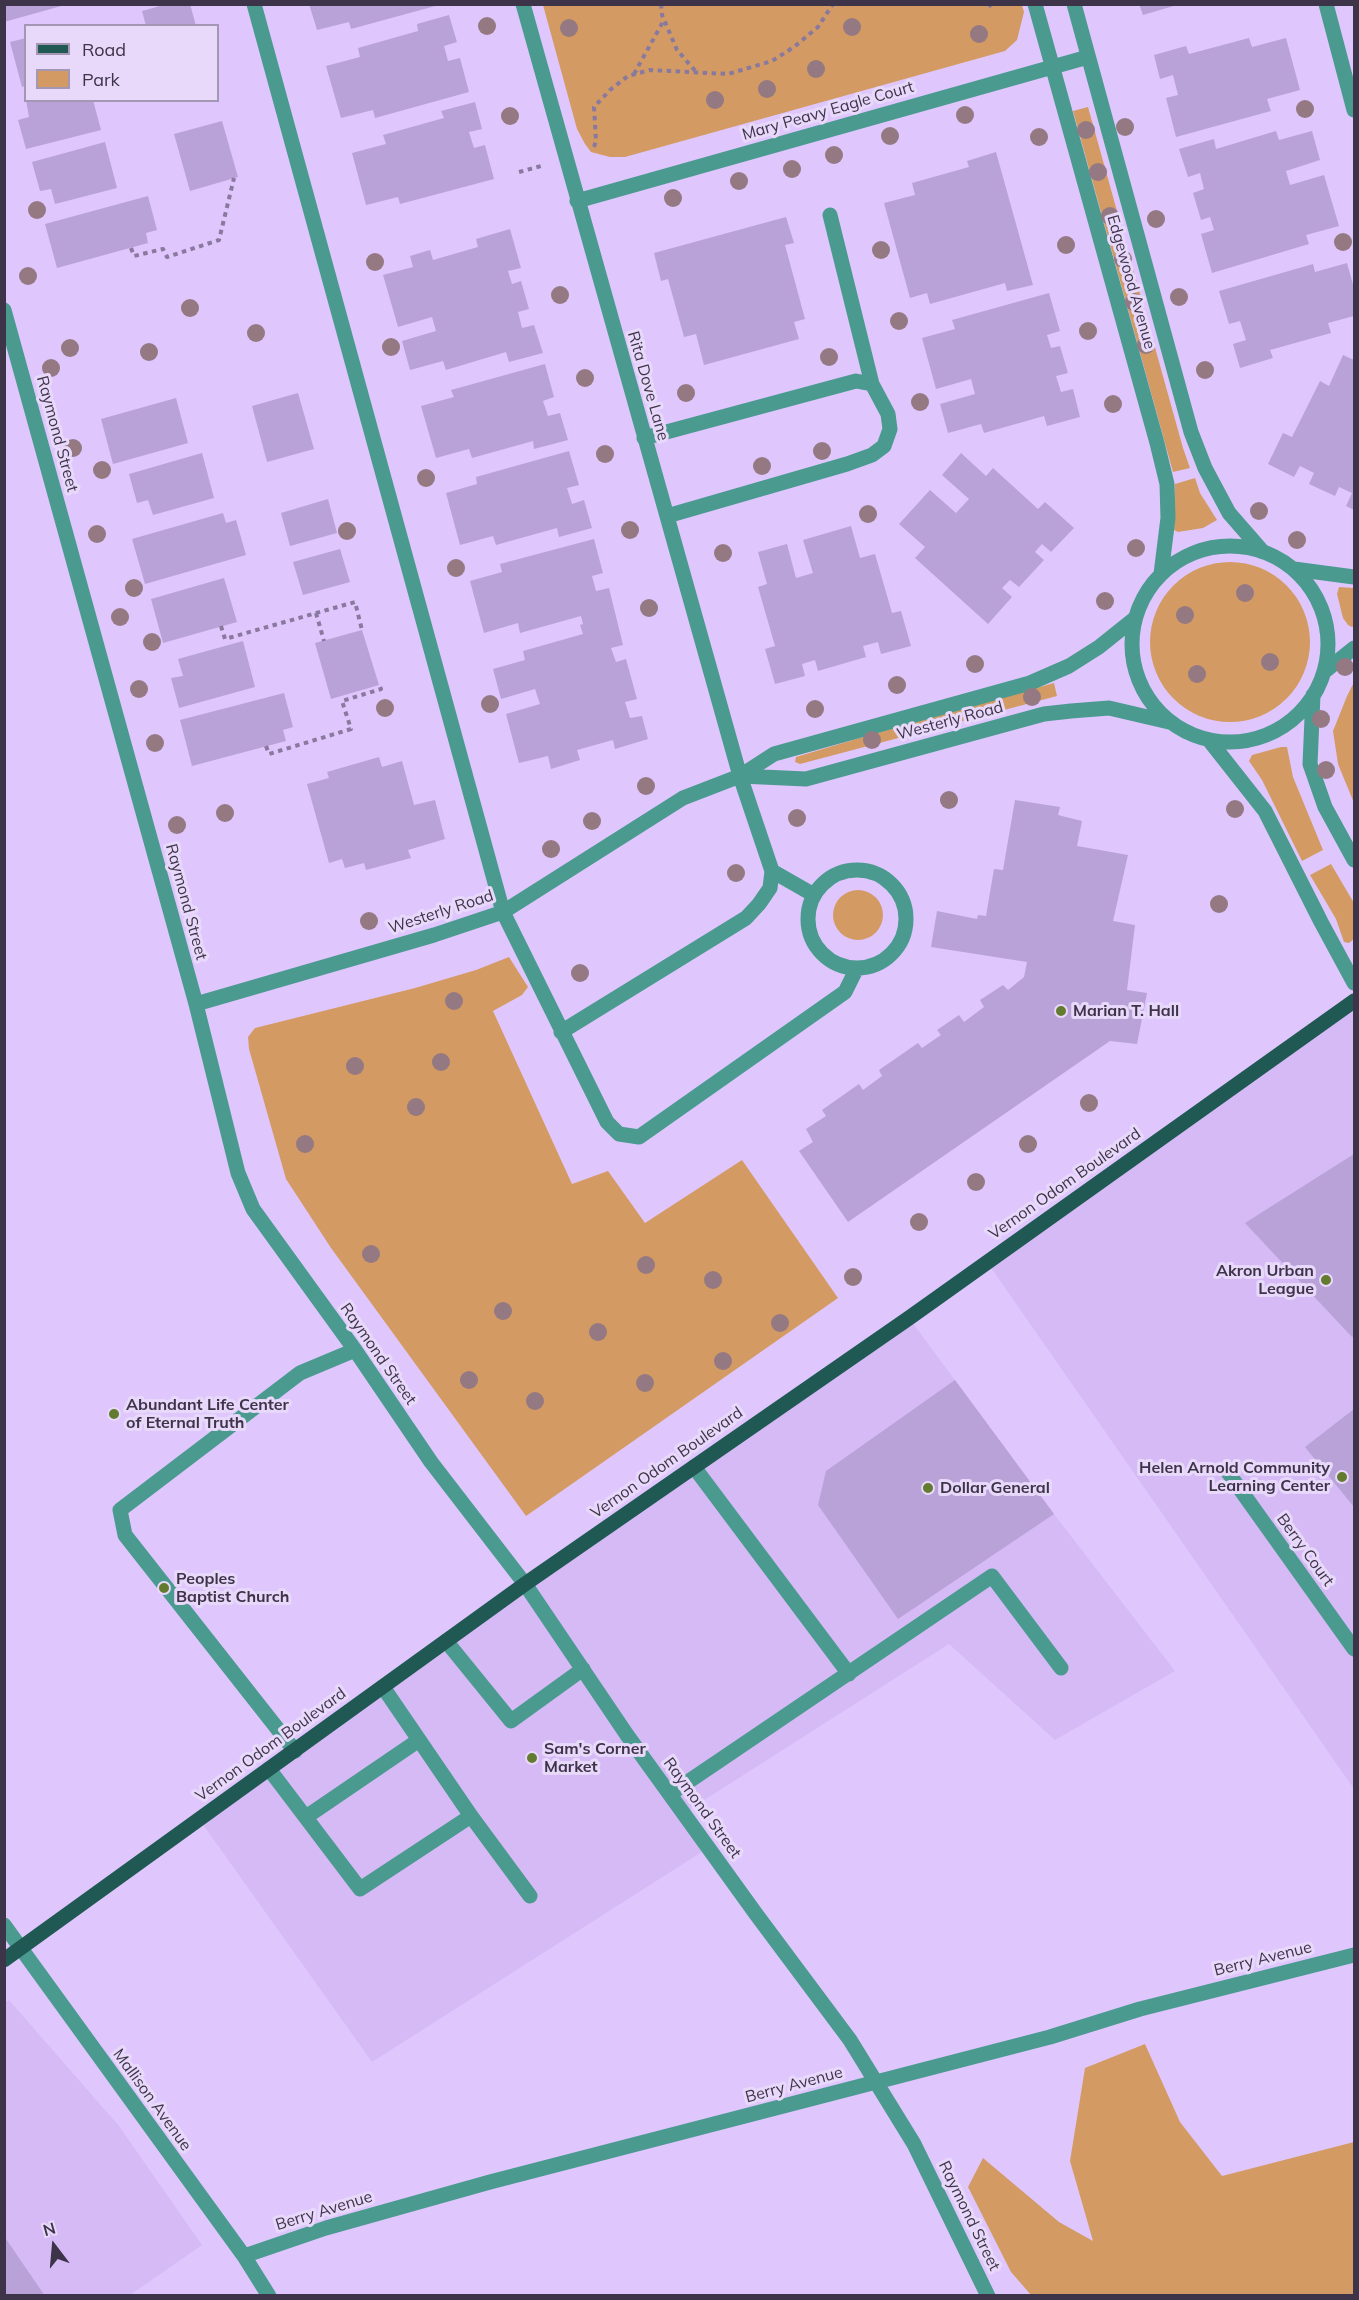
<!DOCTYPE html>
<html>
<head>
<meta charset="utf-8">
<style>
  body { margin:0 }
  #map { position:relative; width:1359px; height:2300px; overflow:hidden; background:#dfc7fe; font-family:Mulish,sans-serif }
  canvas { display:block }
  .frame { position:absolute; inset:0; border:6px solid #3e3449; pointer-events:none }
  .legend { position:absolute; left:24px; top:24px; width:195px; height:78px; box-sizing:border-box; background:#e8d9fb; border:2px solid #a497b4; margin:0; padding:8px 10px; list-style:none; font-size:18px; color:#3e3449 }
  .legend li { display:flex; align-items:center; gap:12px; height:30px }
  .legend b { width:30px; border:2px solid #a497b4 }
  .north { position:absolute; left:24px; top:2216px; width:60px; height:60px; -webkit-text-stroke:4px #e8d9fb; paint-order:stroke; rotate:344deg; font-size:16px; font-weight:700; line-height:24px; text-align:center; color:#3e3449 }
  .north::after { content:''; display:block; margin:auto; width:21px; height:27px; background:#3e3449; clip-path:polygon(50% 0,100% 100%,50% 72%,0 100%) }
</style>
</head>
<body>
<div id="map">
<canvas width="1359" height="2300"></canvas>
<div class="frame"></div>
<ul class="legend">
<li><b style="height:8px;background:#205953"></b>Road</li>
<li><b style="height:16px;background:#d39b63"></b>Park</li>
</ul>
<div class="north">N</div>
</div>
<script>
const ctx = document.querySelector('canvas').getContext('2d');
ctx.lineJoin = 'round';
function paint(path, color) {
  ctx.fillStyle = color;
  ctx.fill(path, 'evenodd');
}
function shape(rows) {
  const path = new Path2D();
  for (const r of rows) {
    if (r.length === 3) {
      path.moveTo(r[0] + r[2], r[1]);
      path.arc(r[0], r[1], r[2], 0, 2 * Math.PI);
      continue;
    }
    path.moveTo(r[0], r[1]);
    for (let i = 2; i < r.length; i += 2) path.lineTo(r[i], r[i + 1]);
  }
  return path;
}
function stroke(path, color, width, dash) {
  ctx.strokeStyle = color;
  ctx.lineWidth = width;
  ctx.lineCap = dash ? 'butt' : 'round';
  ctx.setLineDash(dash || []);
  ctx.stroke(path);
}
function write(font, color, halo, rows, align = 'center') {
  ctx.font = font + ' Mulish,sans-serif';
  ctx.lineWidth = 6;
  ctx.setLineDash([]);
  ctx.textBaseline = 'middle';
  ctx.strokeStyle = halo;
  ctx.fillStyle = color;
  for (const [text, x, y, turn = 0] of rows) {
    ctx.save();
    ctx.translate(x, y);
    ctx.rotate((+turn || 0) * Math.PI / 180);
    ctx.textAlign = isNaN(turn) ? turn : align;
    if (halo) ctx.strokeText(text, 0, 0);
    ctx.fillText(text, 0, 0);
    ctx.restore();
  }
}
const built = shape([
  [1354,1001,1354,1789,987,1262],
  [909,1318,1054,1514,1175,1671,1055,1740,949,1644,684,1813,708,1848,372,2062,199,1819],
  [9,2000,119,2126,202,2245,130,2295,5,2295,4,2003]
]);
const green = shape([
  [1022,5,1024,12,1017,40,1005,51,625,157,610,157,591,152,585,144,577,129,543,5],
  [1088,107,1183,448,1190,468,1173,472,1073,111],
  [1195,478,1200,493,1217,520,1203,528,1178,532,1174,530,1175,484],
  [1230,642,80],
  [1339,587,1354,588,1354,626,1352,627,1348,625,1343,618,1337,594],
  [1354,682,1354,803,1338,764,1333,731,1347,696],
  [1054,683,1057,696,800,764,795,762,796,757,863,737],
  [1281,747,1287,747,1293,777,1323,850,1302,861,1262,780,1249,761,1252,755],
  [1331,864,1354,903,1354,939,1349,943,1344,942,1336,919,1310,875],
  [858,915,25],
  [509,957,528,987,522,995,493,1011,572,1184,608,1171,645,1223,742,1160,838,1298,526,1516,331,1248,286,1179,249,1049,248,1037,255,1028,415,988,476,970],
  [1145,2044,1180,2122,1222,2176,1354,2142,1354,2295,1031,2295,1011,2272,968,2187,983,2158,1059,2222,1093,2241,1070,2161,1085,2068]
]);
const building = shape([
  [4,4,65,4,65,5,4,22],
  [167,4,190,4,196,26,146,26,142,11],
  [309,4,438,4,439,5,351,29,349,22,317,30],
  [1139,4,1177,4,1177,5,1143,15],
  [449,15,457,42,444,46,448,61,460,58,469,92,375,118,373,110,341,118,326,66,360,57,358,48,418,31,417,24],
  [26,38,26,86,22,87,10,42],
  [1249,38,1252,47,1286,38,1300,90,1267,99,1271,111,1176,137,1166,98,1178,95,1173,75,1160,79,1154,55,1186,46,1189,54],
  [26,100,93,100,101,130,26,149,18,120,29,117],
  [475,102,482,129,469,132,474,148,485,145,494,179,400,204,398,197,366,205,352,153,386,144,383,135,444,118,441,111],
  [222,121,238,177,190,191,174,134],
  [1276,131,1279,140,1312,131,1320,160,1286,171,1290,185,1324,175,1339,226,1306,235,1309,244,1212,273,1201,234,1214,230,1210,217,1201,220,1193,193,1204,189,1200,173,1188,177,1179,149,1214,139,1216,149],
  [105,142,117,188,55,204,51,189,40,191,32,162],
  [996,152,1033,285,1007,291,1005,283,930,304,927,293,910,298,884,203,915,195,912,183,969,167,967,161],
  [148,196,157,230,146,233,148,243,57,268,45,224],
  [786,217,794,243,785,245,805,319,794,322,799,339,704,365,696,334,684,337,668,279,661,281,654,253],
  [510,229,521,268,508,271,512,284,521,281,529,309,518,312,522,328,534,325,543,353,509,362,506,352,446,370,443,361,410,370,402,341,436,331,432,317,398,327,383,275,413,267,410,256,430,250,433,260,478,247,476,239],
  [1347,263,1354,288,1354,316,1328,323,1331,333,1270,350,1273,358,1240,368,1233,344,1246,340,1240,321,1229,324,1219,291,1313,264,1315,272],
  [1049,293,1060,331,1047,335,1051,348,1060,346,1068,373,1056,376,1061,392,1073,389,1080,417,1047,426,1044,416,984,433,981,424,948,433,940,404,975,394,971,379,936,389,922,338,955,329,952,320],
  [1343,355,1354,360,1354,510,1346,506,1352,493,1339,487,1335,496,1309,484,1314,473,1300,466,1294,477,1268,464,1283,433,1292,437,1320,381,1329,386],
  [545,364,554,397,543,401,548,416,560,413,568,440,534,449,533,441,472,458,469,449,436,458,421,406,454,397,451,390],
  [298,393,314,449,267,462,252,406],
  [176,398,188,443,113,464,101,419],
  [569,451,579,485,567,488,572,504,584,500,592,528,559,537,557,528,496,545,493,536,460,545,446,493,477,484,476,477],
  [202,453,214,498,153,515,148,500,137,503,129,474],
  [961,453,986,476,993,468,1038,509,1045,502,1074,528,1051,552,1042,544,1035,552,1044,560,1019,587,1010,580,1002,588,1012,597,988,624,915,558,925,547,899,524,930,490,956,513,969,499,942,475],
  [328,499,337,533,290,546,281,513],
  [223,513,226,523,236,520,246,555,145,584,132,539],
  [851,526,860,558,875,554,892,613,901,611,911,646,881,654,878,642,863,646,866,657,818,671,815,660,802,664,805,676,775,684,765,649,775,646,758,587,767,584,758,552,787,544,796,578,813,573,803,540],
  [594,539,603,573,592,576,596,591,609,588,623,645,611,648,616,662,626,659,637,699,625,702,630,718,642,716,648,739,615,749,613,740,577,750,580,760,551,769,548,756,519,763,506,714,540,704,535,689,501,699,493,669,525,660,523,651,583,634,580,625,583,624,581,616,520,633,518,623,484,633,470,581,502,572,500,564],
  [340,549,350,582,303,595,293,562],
  [224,578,237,622,163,643,151,599],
  [362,630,379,685,331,699,315,643],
  [243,641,255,687,179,708,171,678,183,676,178,659],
  [284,693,293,727,283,730,286,741,192,766,180,720],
  [379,757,382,767,402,761,414,805,435,800,445,839,408,850,411,858,366,870,364,863,345,868,342,859,329,863,307,784,329,778,327,772],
  [1015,800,1060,807,1058,815,1082,821,1077,846,1128,855,1113,921,1135,925,1127,990,1147,993,1137,1044,1110,1041,848,1222,799,1151,813,1142,806,1129,826,1116,822,1110,859,1084,863,1090,882,1076,879,1070,918,1043,922,1048,941,1035,937,1030,959,1015,964,1022,984,1007,980,1000,1003,985,1008,990,1024,977,1027,962,931,947,937,911,977,919,978,915,986,916,994,869,1003,870],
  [1354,1154,1354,1336,1352,1337,1245,1223],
  [955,1380,1054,1514,898,1619,818,1505,826,1471],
  [1354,1409,1354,1507,1305,1447],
  [4,2236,45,2296,4,2296]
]);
const path = shape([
  [661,4,662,15,677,50,698,74],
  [988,4,993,8],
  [634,74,664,20],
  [594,147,596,141,594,107,610,90,628,76,650,70,728,74,772,61,794,47,818,27,833,4],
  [519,172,541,166],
  [131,248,134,256,163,249,167,257,219,240,234,178],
  [316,613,324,641],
  [221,626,225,639,355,602,362,630],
  [266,746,269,754,351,729,342,701,381,689,379,685]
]);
const minor = shape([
  [254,4,503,912,607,1122,619,1134,639,1137,845,992,857,968],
  [523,4,740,776,772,871,770,888,759,904,746,918,561,1032],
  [1035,4,1157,443,1167,484,1168,518,1161,574],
  [1074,4,1191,432,1205,468,1229,513,1263,552],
  [1326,4,1354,110],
  [577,201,1088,57],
  [830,215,872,384],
  [4,310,196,1004,238,1173,253,1209,355,1350,431,1462,525,1584,627,1735,756,1914,850,2040,914,2144,988,2296],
  [644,438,856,381,872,384,888,414,890,429,884,446,872,455,847,464,667,516],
  [1230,644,98],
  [1294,569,1354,577],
  [1324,672,1354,648],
  [1313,695,1310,764,1325,807,1354,860],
  [1209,740,1265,811,1321,922,1354,983],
  [740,776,806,779,1044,714,1071,711,1109,708,1169,722],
  [857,919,49],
  [772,871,814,895],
  [196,1004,434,935,503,912,683,798,740,776,774,754,1030,683,1069,666,1099,647,1134,619],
  [694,1467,849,1674],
  [1227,1471,1354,1649],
  [446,1641,511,1721,583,1669],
  [295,1751,125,1535,120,1510,300,1373,355,1350],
  [269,1769,360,1889,471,1816,383,1687],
  [670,1794,992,1576,1061,1668],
  [471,1816,530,1896],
  [306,1817,419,1740],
  [4,1925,244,2256,269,2296],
  [244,2256,326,2228,490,2182,1050,2037,1140,2009,1354,1955]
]);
const major = shape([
  [4,1960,525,1584,909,1318,1354,1001]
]);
const trees = [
  [487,26],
  [852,27],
  [569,28],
  [979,34],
  [816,69],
  [767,89],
  [715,100],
  [1305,109],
  [965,115],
  [510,116],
  [1125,127],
  [1086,130],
  [890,136],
  [1039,137],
  [834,155],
  [792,169],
  [1098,172],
  [739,181],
  [673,198],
  [37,210],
  [1110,216],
  [1156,219],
  [1343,242],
  [1066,245],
  [881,250],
  [1123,259],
  [375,262],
  [28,276],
  [560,295],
  [1179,297],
  [1134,302],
  [190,308],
  [899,321],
  [1088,331],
  [256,333],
  [1146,345],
  [391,347],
  [70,348],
  [149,352],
  [829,357],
  [51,368],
  [1205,370],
  [585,378],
  [686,393],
  [920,402],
  [1113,404],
  [73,448],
  [822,451],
  [605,454],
  [762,466],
  [102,470],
  [426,478],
  [1259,511],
  [868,514],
  [630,530],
  [347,531],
  [97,534],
  [1297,540],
  [1136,548],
  [723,553],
  [456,568],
  [134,588],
  [1245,593],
  [1105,601],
  [649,608],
  [1185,615],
  [120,617],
  [152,642],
  [1270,662],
  [975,664],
  [1345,667],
  [1197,674],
  [897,685],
  [139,689],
  [1032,697],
  [490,704],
  [385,708],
  [815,709],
  [1321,719],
  [872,740],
  [155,743],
  [1326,770],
  [646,786],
  [949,800],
  [1235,809],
  [225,813],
  [797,818],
  [592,821],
  [177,825],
  [551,849],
  [736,873],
  [1219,904],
  [369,921],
  [580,973],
  [454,1001],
  [441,1062],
  [355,1066],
  [1089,1103],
  [416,1107],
  [305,1144],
  [1028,1144],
  [976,1182],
  [919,1222],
  [371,1254],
  [646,1265],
  [853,1277],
  [713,1280],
  [503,1311],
  [780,1323],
  [598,1332],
  [723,1361],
  [469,1380],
  [645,1383],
  [535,1401]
];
const markers = [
  [1061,1011,6,"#627b2e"],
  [1326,1280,6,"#627b2e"],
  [114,1414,6,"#627b2e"],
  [1342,1477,6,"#627b2e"],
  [928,1488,6,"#627b2e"],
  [164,1588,6,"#627b2e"],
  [532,1758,6,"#627b2e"]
];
const streetNames = [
  ["Mary Peavy Eagle Court",828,111,-16],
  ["Edgewood Avenue",1131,282,74],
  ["Rita Dove Lane",648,386,74],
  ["Raymond Street",57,434,75],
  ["Westerly Road",950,721,-15],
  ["Raymond Street",186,902,75],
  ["Westerly Road",441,912,-18],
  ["Vernon Odom Boulevard",1065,1184,-35],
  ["Raymond Street",378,1354,55],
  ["Vernon Odom Boulevard",667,1463,-35],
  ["Berry Court",1305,1550,54],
  ["Vernon Odom Boulevard",271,1745,-36],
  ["Raymond Street",702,1808,54],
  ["Berry Avenue",1263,1959,-14],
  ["Berry Avenue",794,2085,-15],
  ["Mallison Avenue",152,2100,54],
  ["Berry Avenue",324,2211,-17],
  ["Raymond Street",969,2216,64]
];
const poiNames = [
  ["Marian T. Hall",1073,1011],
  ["Akron Urban",1314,1271,"right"],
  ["League",1314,1289,"right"],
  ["Abundant Life Center",126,1405],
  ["of Eternal Truth",126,1423],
  ["Helen Arnold Community",1330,1468,"right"],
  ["Learning Center",1330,1486,"right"],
  ["Dollar General",940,1488],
  ["Peoples",176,1579],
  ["Baptist Church",176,1597],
  ["Sam's Corner",544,1749],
  ["Market",544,1767]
];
paint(built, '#d5baf6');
paint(green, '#d39b63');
paint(building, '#b9a2d7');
stroke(path, '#8a799e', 4, [4.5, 4.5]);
stroke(minor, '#4b9a90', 15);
stroke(major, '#205953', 15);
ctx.fillStyle = '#947982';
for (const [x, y] of trees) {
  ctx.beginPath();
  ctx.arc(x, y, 9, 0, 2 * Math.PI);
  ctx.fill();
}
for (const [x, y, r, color] of markers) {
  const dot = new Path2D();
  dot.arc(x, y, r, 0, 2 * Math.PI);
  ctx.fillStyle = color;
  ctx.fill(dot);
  stroke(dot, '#e8d9fb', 2);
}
write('16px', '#3e3449', '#e8d9fb', streetNames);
write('bold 16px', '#3e3449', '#e8d9fb', poiNames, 'left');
</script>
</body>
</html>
